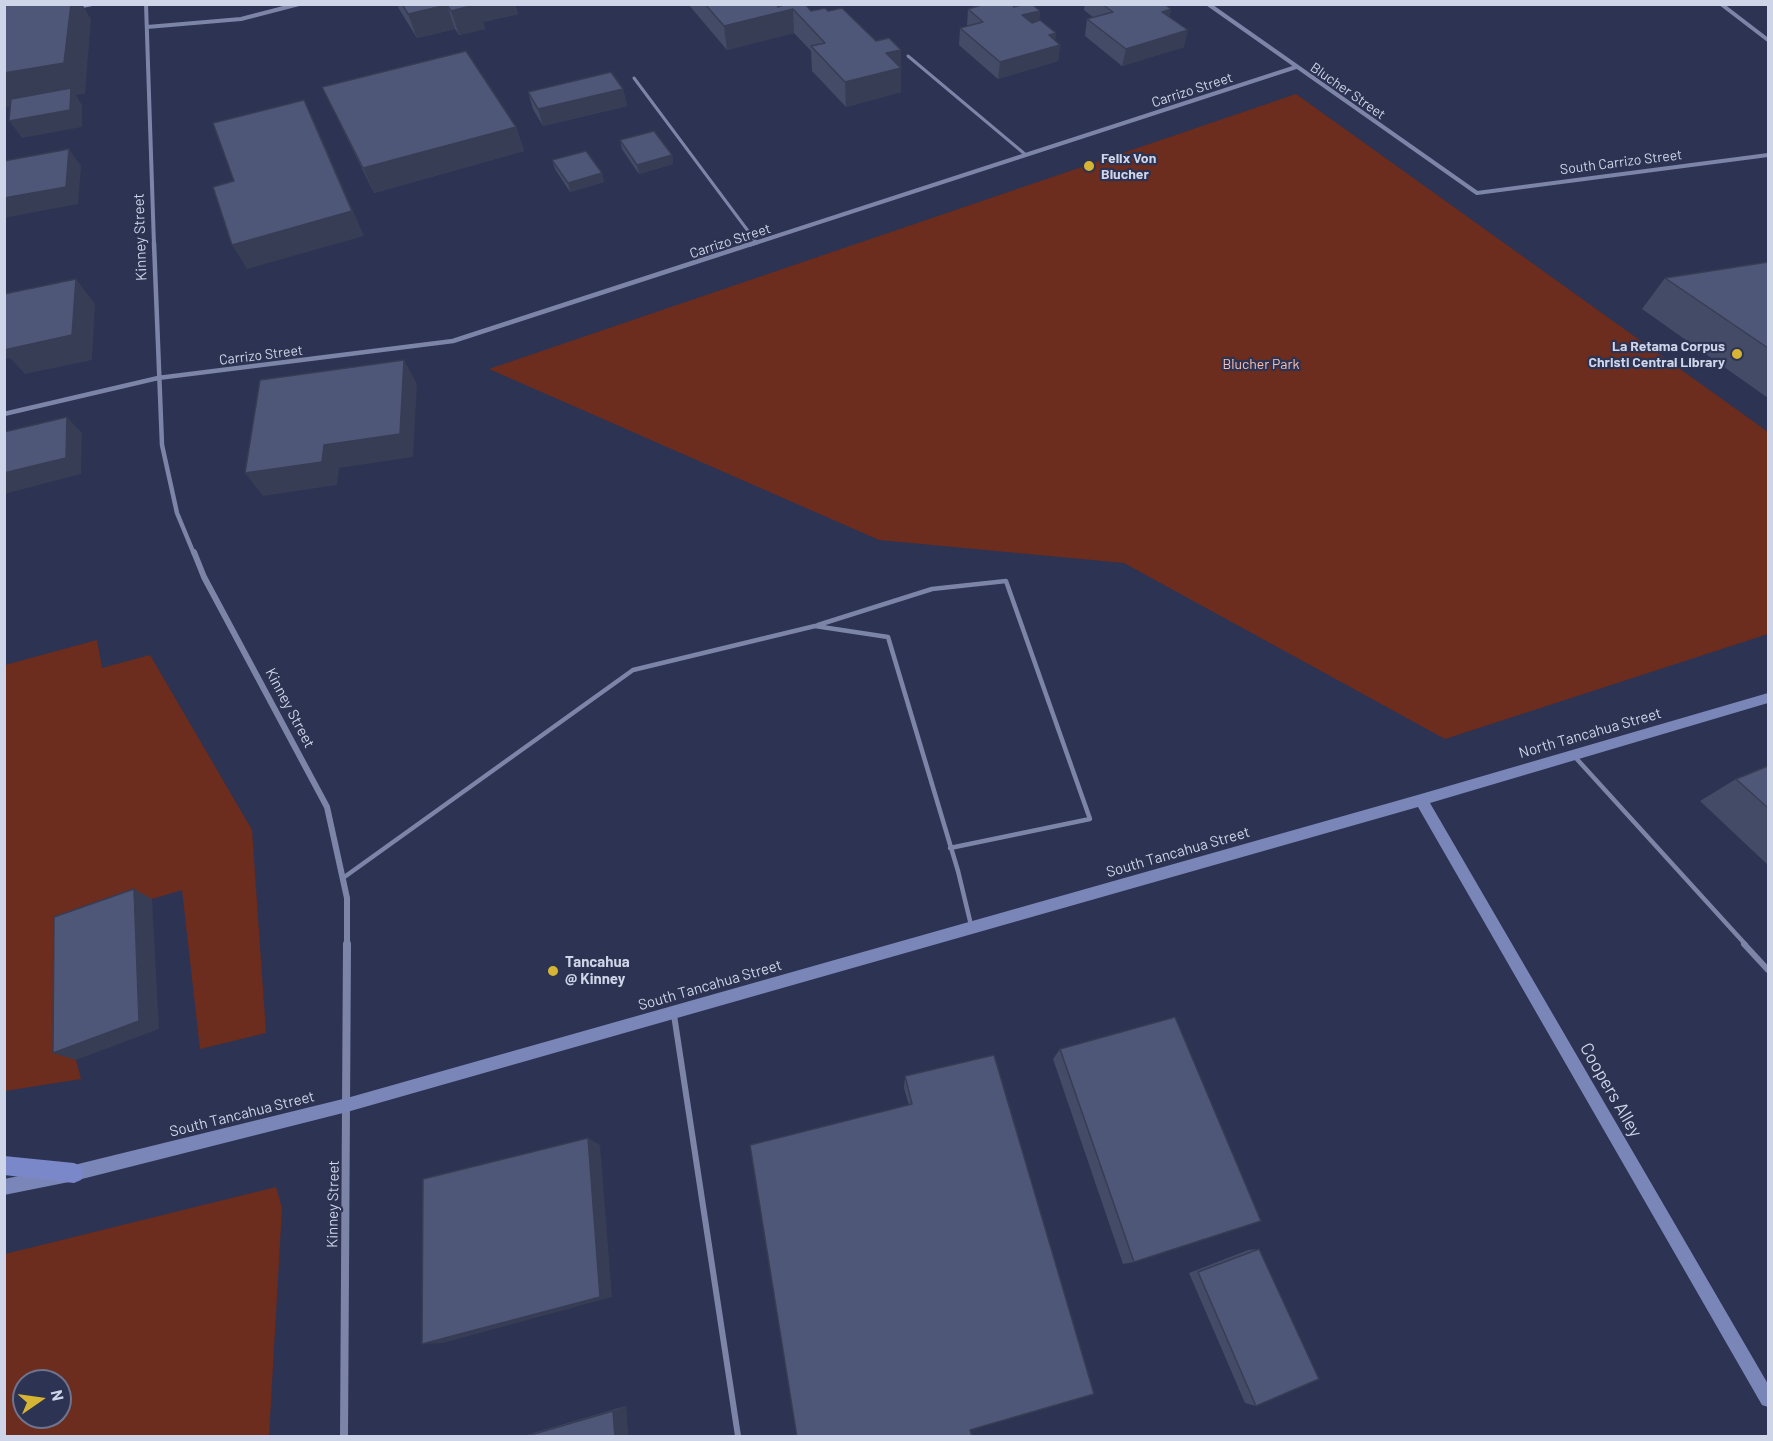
<!DOCTYPE html>
<html>
<head>
<meta charset="utf-8">
<style>
  body { margin:0 }
  #map { position:relative; width:1773px; height:1441px; overflow:hidden; background:#2d3352; font-family:Barlow,sans-serif }
  canvas { display:block }
  .frame { position:absolute; inset:0; border:6px solid #cfd5e8; pointer-events:none }
  .north { position:absolute; left:12px; top:1369px; width:60px; height:60px; box-sizing:border-box; background:#2d3352; border:2px solid #6e748e; border-radius:50%; rotate:77deg; font-size:16px; font-weight:700; line-height:24px; text-align:center; color:#cfd5e8 }
  .north::after { content:''; display:block; margin:auto; width:21px; height:27px; background:#d6b534; clip-path:polygon(50% 0,100% 100%,50% 72%,0 100%) }
</style>
</head>
<body>
<div id="map">
<canvas width="1773" height="1441"></canvas>
<div class="frame"></div>
<div class="north">N</div>
</div>
<script>
const ctx = document.querySelector('canvas').getContext('2d');
ctx.lineJoin = 'round';
function paint(path, color) {
  ctx.fillStyle = color;
  ctx.fill(path, 'evenodd');
}
function shape(rows) {
  const path = new Path2D();
  for (const r of rows) {
    path.moveTo(r[0], r[1]);
    for (let i = 2; i < r.length; i += 2) path.lineTo(r[i], r[i + 1]);
  }
  return path;
}
function stroke(path, color, width, dash) {
  ctx.strokeStyle = color;
  ctx.lineWidth = width;
  ctx.lineCap = dash ? 'butt' : 'round';
  ctx.setLineDash(dash || []);
  ctx.stroke(path);
}
function write(font, color, halo, rows, align = 'center') {
  ctx.font = font + ' Barlow,sans-serif';
  ctx.lineWidth = 4.5;
  ctx.setLineDash([]);
  ctx.textBaseline = 'middle';
  ctx.strokeStyle = halo;
  ctx.fillStyle = color;
  for (const [text, x, y, turn = 0] of rows) {
    ctx.save();
    ctx.translate(x, y);
    ctx.rotate((+turn || 0) * Math.PI / 180);
    ctx.textAlign = isNaN(turn) ? turn : align;
    if (halo) ctx.strokeText(text, 0, 0);
    ctx.fillText(text, 0, 0);
    ctx.restore();
  }
}
const green = shape([
  [1296,94,1768,432,1768,634,1445,739,1124,563,879,540,489,369],
  [97,640,102,668,150,655,252,830,266,1033,200,1049,182,890,152,899,76,1060,81,1079,5,1091,5,665],
  [276,1187,282,1208,269,1436,5,1436,5,1254],
  [24,1381,60,1381,60,1417,24,1417]
]);
const laneFar2 = shape([
  [908,56,1026,155],
  [634,78,757,243]
]);
const laneFar1 = shape([
  [818,625,932,589,1006,581,1090,819,950,848],
  [1575,757,1746,945],
  [343,878,633,670,815,626,888,637,958,871,971,925]
]);
const lane = shape([
  [1744,944,1768,970],
  [674,1015,738,1436]
]);
const streetFar3 = shape([
  [146,4,154,245],
  [1208,4,1477,193,1768,155],
  [1721,4,1768,40],
  [78,7,92,4],
  [147,27,241,19,299,4],
  [749,245,1296,67]
]);
const streetFar2 = shape([
  [154,243,162,445,177,513,194,554],
  [4,414,158,378,453,341,754,243]
]);
const streetFar1 = shape([
  [194,552,204,577,327,807,347,898,347,945]
]);
const street = shape([
  [344,1436,347,944]
]);
const secondary = shape([
  [1768,693,1768,703,1430,803,1768,1384,1768,1407,1762,1405,1418,807,347,1112,74,1181,4,1195,4,1179,74,1165,347,1098,1421,794,1768,693]
]);
const primary = shape([
  [4,1156,74,1163,81,1166,84,1173,81,1180,74,1183,4,1175,4,1156]
]);
const wall = shape([
  [397,4,515,4,518,14,483,22,485,29,459,35,455,29,417,38,399,9],
  [688,4,776,4,778,7,811,11,828,11,876,41,901,50,901,92,846,107,812,71,811,51,794,33,727,50],
  [1085,4,1164,4,1171,9,1169,17,1184,47,1122,66,1085,36,1087,19,1094,18,1084,10],
  [1014,7,1040,11,1039,21,1055,41,1060,45,1058,61,998,79,959,45,960,28,967,26,968,9],
  [322,87,516,127,524,151,374,193],
  [623,89,627,106,543,126,533,109,528,92],
  [620,140,672,155,673,164,639,174,622,149],
  [552,160,602,173,604,182,570,192,555,169],
  [1768,262,1768,398,1642,309,1665,278],
  [1768,766,1768,865,1700,801,1736,779],
  [1060,1049,1134,1262,1123,1264,1053,1059],
  [994,1055,970,1430,909,1105,904,1088,905,1076],
  [1259,1249,1256,1406,1245,1403,1189,1273,1248,1250],
  [626,1406,628,1437,520,1437]
]);
const shadedWall = shape([
  [71,4,82,4,91,19,85,94,76,95,82,105,82,127,22,138,9,121,71,96,4,108,4,73],
  [475,4,515,4,518,14,483,22,485,29,459,35,451,11],
  [447,5,455,29,417,38,408,14],
  [793,9,794,33,727,50,724,26],
  [1171,9,1167,26,1162,12],
  [1040,11,1038,27,1022,15],
  [1188,30,1184,47,1122,66,1126,49],
  [1056,33,1055,46,1060,45,1058,61,998,79,1000,62,1049,35],
  [901,50,901,92,846,107,845,82,886,53],
  [623,89,627,106,543,126,538,109],
  [304,100,316,125,364,236,247,269,232,245],
  [516,127,524,151,374,193,363,168],
  [69,149,81,166,78,204,4,218,4,198],
  [672,155,673,164,639,174,637,165],
  [602,173,604,182,570,192,568,183],
  [76,279,95,304,92,360,25,374,10,358,4,359,4,330],
  [404,360,417,384,413,457,339,468,337,485,263,496,245,473],
  [67,417,82,433,81,474,4,494,4,473],
  [134,889,152,899,159,1029,76,1060,53,1053],
  [588,1138,600,1145,612,1297,443,1343,422,1344],
  [626,1406,628,1437,615,1437,613,1411]
]);
const building = shape([
  [4,4,71,4,64,63,4,73,4,4],
  [402,4,478,4,451,11,447,5,408,14,402,4],
  [705,4,776,4,778,7,787,4,805,4,811,11,825,8,828,11,842,8,876,41,889,38,901,50,886,53,901,68,845,82,811,46,825,43,793,9,724,26,705,4],
  [985,4,1011,4,1014,7,1025,4,1032,4,1040,11,1022,15,1032,23,1040,20,1056,33,1049,35,1060,45,1000,62,960,28,983,22,968,9,985,4],
  [1102,4,1164,4,1171,9,1162,12,1188,30,1126,49,1087,19,1113,12,1102,4],
  [466,51,516,127,363,168,322,87,466,51],
  [611,72,623,89,538,109,528,92,611,72],
  [71,88,70,110,9,121,11,99,71,88],
  [304,100,352,211,232,245,213,187,234,181,213,123,304,100],
  [654,131,672,155,637,165,620,140,654,131],
  [69,149,66,187,4,198,4,161,69,149],
  [586,151,602,173,568,183,552,160,586,151],
  [1768,262,1768,348,1665,278,1768,262],
  [76,279,72,335,4,350,5,330,4,330,4,294,76,279],
  [404,360,400,434,324,445,322,462,245,473,260,380,404,360],
  [67,417,66,458,4,473,4,432,67,417],
  [1768,766,1768,808,1736,779,1768,766],
  [134,889,139,1021,53,1053,54,917,134,889],
  [1175,1017,1261,1221,1134,1262,1060,1049,1175,1017],
  [994,1055,1094,1394,970,1430,972,1437,797,1437,750,1145,912,1104,905,1076,994,1055],
  [588,1138,600,1297,422,1344,423,1179,588,1138],
  [1259,1249,1319,1379,1256,1406,1198,1272,1259,1249],
  [613,1411,615,1437,524,1437,613,1411]
]);
const markers = [
  [1089,166,6,"#d6b534"],
  [1737,354,6,"#d6b534"],
  [553,971,6,"#d6b534"]
];
const farStreetnames = [
  ["Carrizo Street",1192,90,-18],
  ["Blucher Street",1348,91,35],
  ["South Carrizo Street",1621,162,-7],
  ["Carrizo Street",730,241,-18],
  ["Carrizo Street",261,355,-7]
];
const farPoinames = [
  ["Felix Von",1101,158],
  ["Blucher",1101,174],
  ["La Retama Corpus",1725,346,"right"],
  ["Christi Central Library",1725,362,"right"]
];
const farParknames = [
  ["Blucher Park",1261,364]
];
const streetNames = [
  ["Kinney Street",140,237,-92],
  ["Kinney Street",290,708,62],
  ["North Tancahua Street",1590,733,-16],
  ["South Tancahua Street",1178,852,-16],
  ["South Tancahua Street",710,985,-16],
  ["South Tancahua Street",242,1114,-14],
  ["Kinney Street",333,1204,-89]
];
const poiNames = [
  ["Tancahua",565,962],
  ["@ Kinney",565,979]
];
const nearStreetnames = [
  ["Coopers Alley",1611,1090,60]
];
paint(green, '#6c2c1e');
stroke(laneFar2, '#7c85a8', 3);
stroke(laneFar1, '#7c85a8', 4.5);
stroke(lane, '#7c85a8', 6);
stroke(streetFar3, '#7c85a8', 4);
stroke(streetFar2, '#7c85a8', 4.5);
stroke(streetFar1, '#7c85a8', 6);
stroke(street, '#7c85a8', 8);
paint(secondary, '#7b86b8');
paint(primary, '#7a87c8');
paint(wall, '#444b67');
paint(shadedWall, '#373d54');
paint(building, '#4f5778');
stroke(building, '#373d54', 1.5);
for (const [x, y, r, color] of markers) {
  const dot = new Path2D();
  dot.arc(x, y, r, 0, 2 * Math.PI);
  ctx.fillStyle = color;
  ctx.fill(dot);
  stroke(dot, '#2d3352', 2);
}
write('14px', '#cfd5e8', '#2d3352', farStreetnames);
write('bold 14px', '#cfd5e8', '#2d3352', farPoinames, 'left');
write('14px', '#fcc0b2', '#2d3352', farParknames);
write('15px', '#cfd5e8', '#2d3352', streetNames);
write('bold 15px', '#cfd5e8', '#2d3352', poiNames, 'left');
write('18px', '#cfd5e8', '#2d3352', nearStreetnames);
</script>
</body>
</html>
